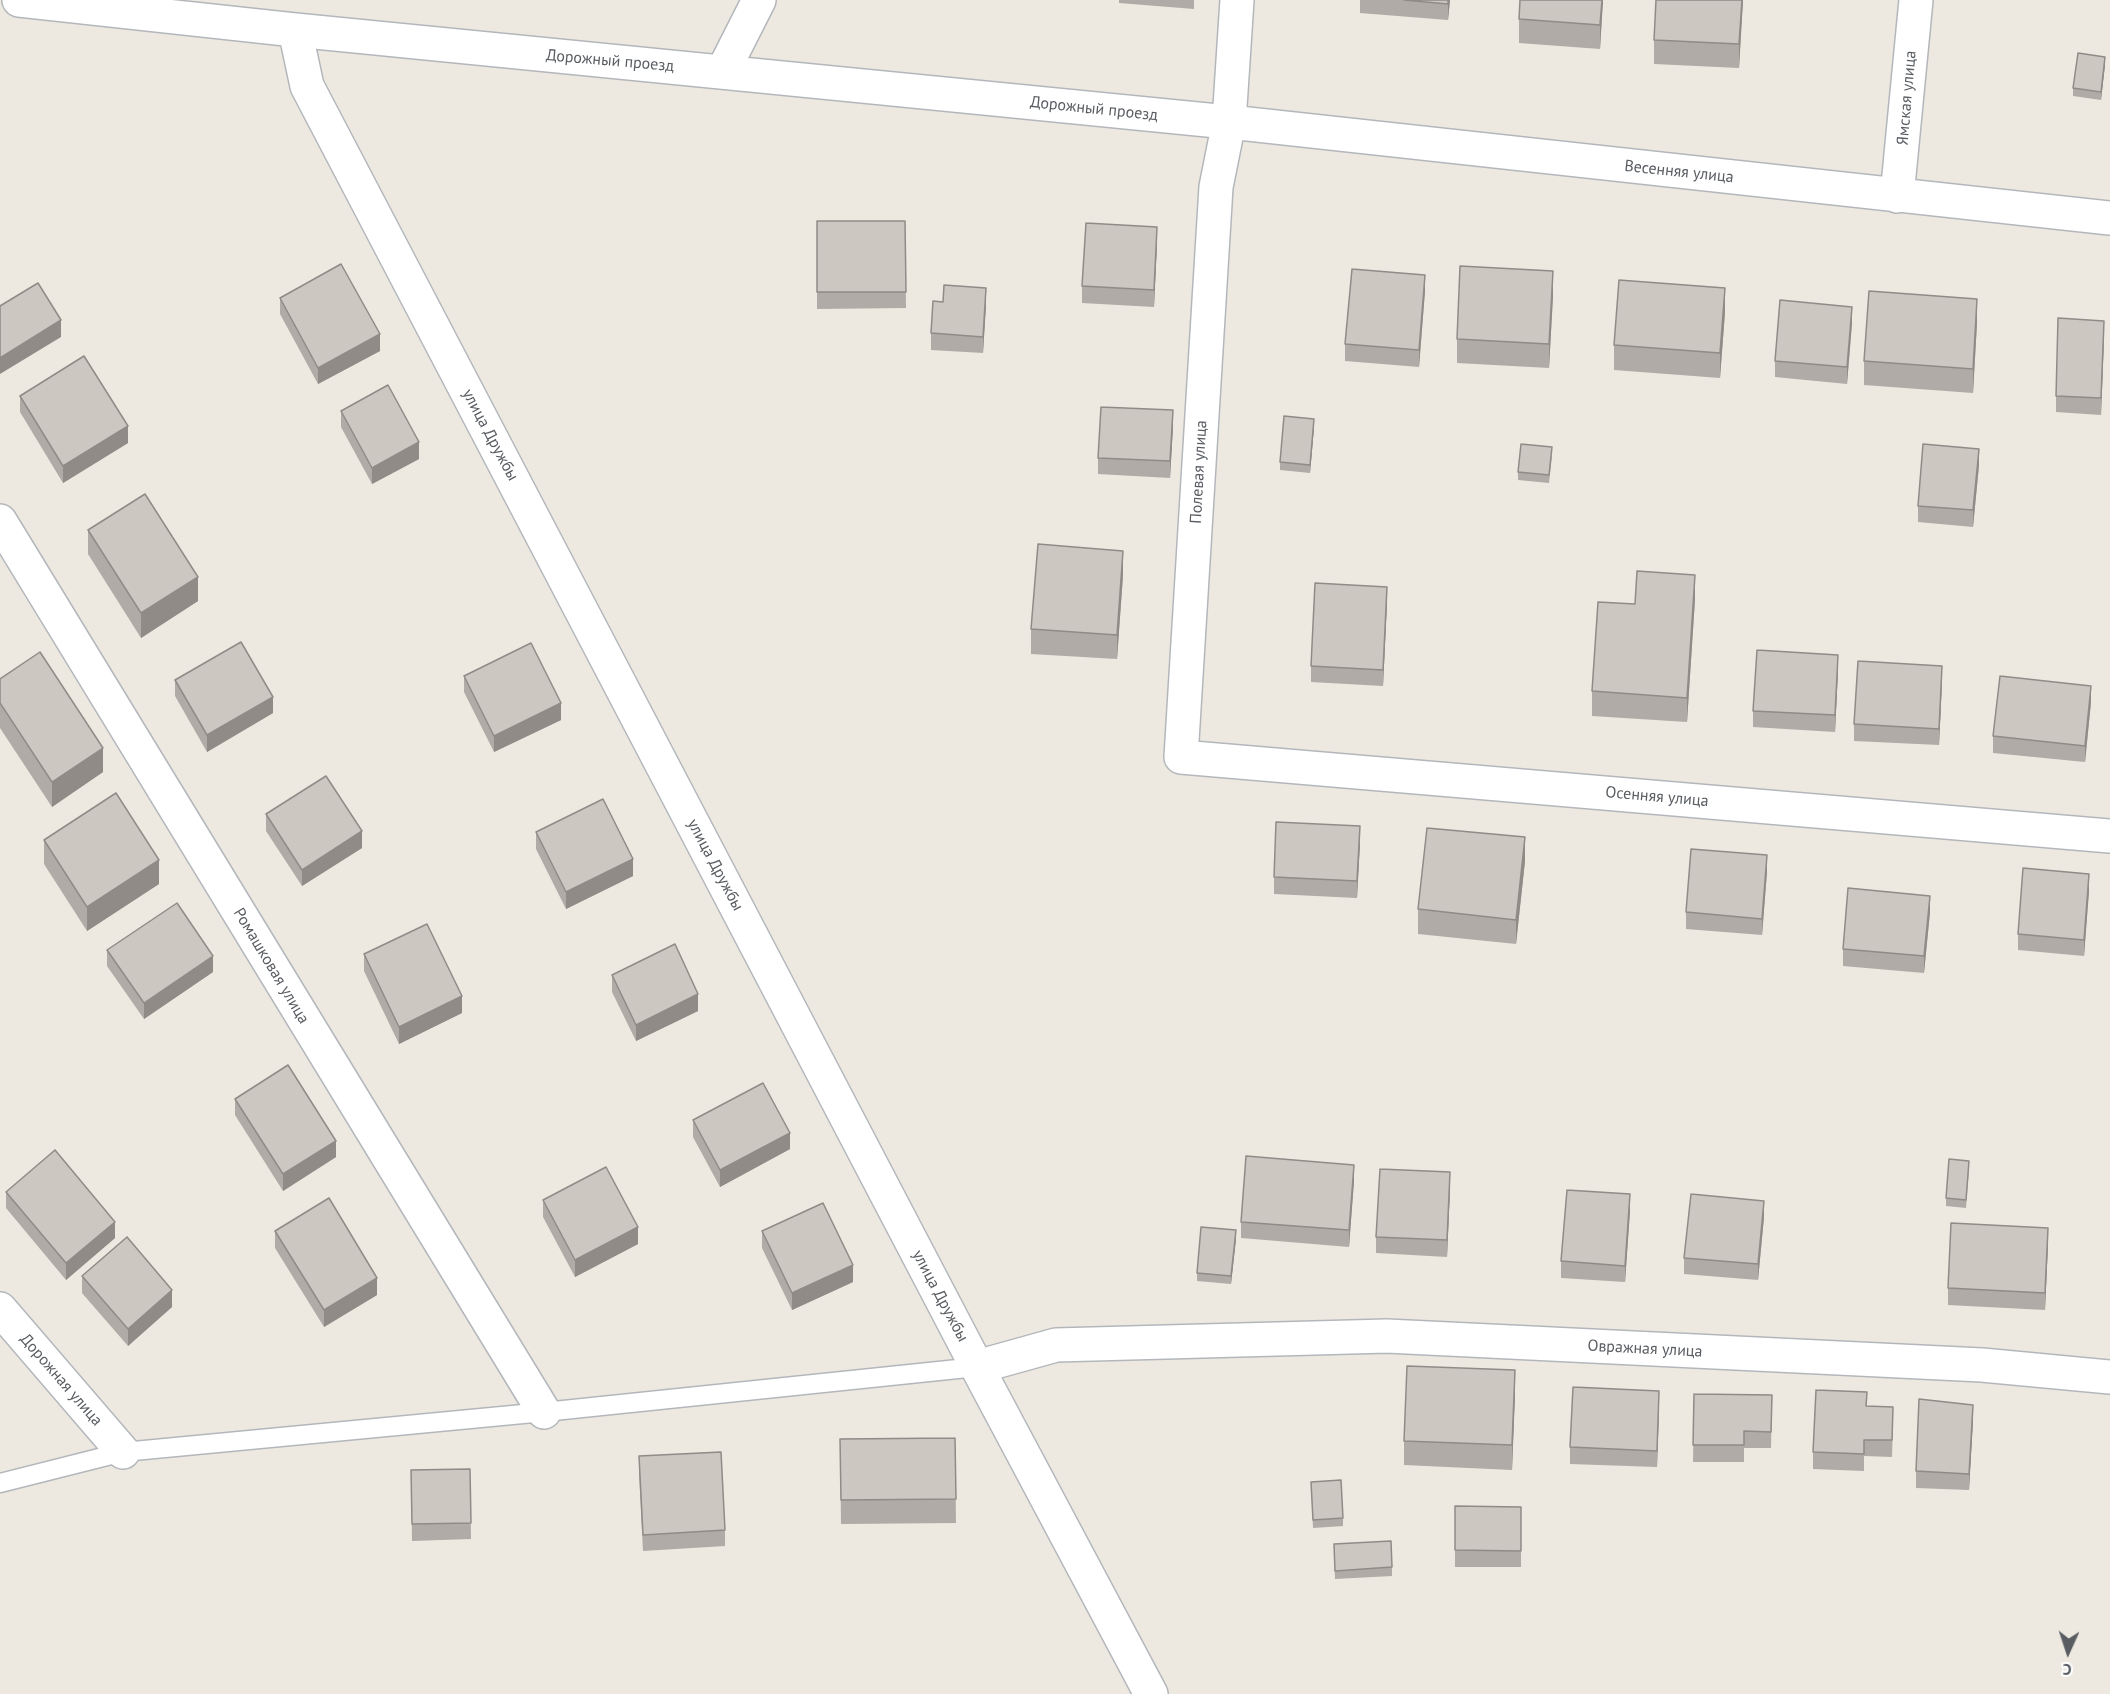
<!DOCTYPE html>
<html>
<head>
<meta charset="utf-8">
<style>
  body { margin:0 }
  #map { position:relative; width:2110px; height:1694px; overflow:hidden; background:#ede9e0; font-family:"PT Sans",sans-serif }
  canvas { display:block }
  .north { position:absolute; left:2038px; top:1622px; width:60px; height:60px; -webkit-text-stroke:4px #fff; paint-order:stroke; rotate:183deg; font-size:16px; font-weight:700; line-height:24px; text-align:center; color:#595d62 }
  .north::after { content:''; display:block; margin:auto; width:21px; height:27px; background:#595d62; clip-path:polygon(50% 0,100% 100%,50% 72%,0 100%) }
</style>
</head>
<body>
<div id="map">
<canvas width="2110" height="1694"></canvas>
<div class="north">С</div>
</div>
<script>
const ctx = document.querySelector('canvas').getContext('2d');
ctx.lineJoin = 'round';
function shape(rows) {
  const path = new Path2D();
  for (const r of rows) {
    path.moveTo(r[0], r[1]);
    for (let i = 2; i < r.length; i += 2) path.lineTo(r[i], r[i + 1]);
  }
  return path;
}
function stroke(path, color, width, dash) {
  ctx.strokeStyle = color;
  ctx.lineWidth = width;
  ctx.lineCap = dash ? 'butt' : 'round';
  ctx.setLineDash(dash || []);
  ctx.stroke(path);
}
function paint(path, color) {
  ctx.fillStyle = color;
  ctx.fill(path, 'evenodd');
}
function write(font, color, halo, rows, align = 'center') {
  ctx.font = font + ' "PT Sans",sans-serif';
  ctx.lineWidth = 4.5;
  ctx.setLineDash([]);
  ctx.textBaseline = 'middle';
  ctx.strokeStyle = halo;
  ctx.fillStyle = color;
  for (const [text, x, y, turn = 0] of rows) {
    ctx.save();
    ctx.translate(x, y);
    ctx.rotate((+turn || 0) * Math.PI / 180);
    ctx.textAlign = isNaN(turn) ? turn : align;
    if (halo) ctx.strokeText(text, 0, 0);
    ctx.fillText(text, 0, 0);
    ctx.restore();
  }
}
const service = shape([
  [0,1483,123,1452,544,1412,977,1367]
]);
const minor = shape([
  [19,0,295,30,1248,124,2110,218],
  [1237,0,1229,122,1216,187,1181,757,2110,836],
  [295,30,307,86,977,1367,1151,1694],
  [723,71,759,0],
  [1897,196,1916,0],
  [0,521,544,1412],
  [0,1309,123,1452],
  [977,1367,1056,1345,1387,1336,1982,1365,2110,1377]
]);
const wall = shape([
  [1119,0,1194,0,1194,9,1119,3],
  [1360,0,1450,0,1448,20,1360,13],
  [1520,0,1603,0,1600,49,1519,43,1519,19],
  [1656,0,1743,0,1739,68,1654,64,1654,40],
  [2105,65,2101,100,2073,96,2073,88],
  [817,221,905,221,906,308,817,309],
  [1157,243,1154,307,1082,303,1082,286],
  [1425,291,1419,367,1345,361,1345,344],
  [1553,296,1549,368,1457,363,1457,339],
  [280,298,380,351,318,384,280,314],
  [943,302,986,305,983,353,931,350,931,333],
  [1725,312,1720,378,1614,370,1614,345],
  [1852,323,1847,384,1775,377,1775,361],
  [1977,323,1973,393,1864,385,1864,361],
  [2104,337,2101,415,2056,412,2056,396],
  [20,396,128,443,63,483,20,412],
  [341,411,419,459,372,484,341,427],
  [1173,427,1170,478,1098,474,1098,458],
  [1314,427,1310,473,1280,470,1280,462],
  [1552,456,1549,483,1518,480,1518,472],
  [1979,465,1973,527,1918,522,1918,506],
  [88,530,198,601,141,638,88,554],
  [1123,575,1117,659,1031,654,1031,629],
  [1695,599,1687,722,1592,716,1592,691,1635,604],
  [1387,603,1383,686,1311,682,1311,666],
  [1838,671,1835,732,1753,727,1753,711],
  [464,676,561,720,494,752,464,692],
  [0,679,103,772,52,807,0,728],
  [175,680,273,713,207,752,175,696],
  [1942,682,1939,745,1854,741,1854,724],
  [2091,702,2085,762,1993,753,1993,736],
  [266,814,362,848,302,886,266,831],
  [536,832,633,876,566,909,536,849],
  [44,840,159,884,87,931,44,864],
  [1360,843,1357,898,1274,894,1274,877],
  [1525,861,1516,944,1418,934,1418,909],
  [1767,872,1762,935,1686,929,1686,912],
  [2089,891,2084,956,2018,950,2018,934],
  [1930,912,1924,973,1843,966,1843,949],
  [107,950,213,972,144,1019,107,966],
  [364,954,462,1013,399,1044,364,971],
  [612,975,698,1011,636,1041,612,992],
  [235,1099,336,1157,283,1191,235,1115],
  [693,1120,790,1149,720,1187,693,1137],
  [1969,1169,1966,1208,1946,1206,1946,1198],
  [1354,1181,1349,1247,1241,1238,1241,1222],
  [1450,1189,1447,1257,1376,1253,1376,1237],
  [6,1192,115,1238,66,1280,6,1208],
  [543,1200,638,1244,575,1277,543,1217],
  [1630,1211,1625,1282,1561,1278,1561,1261],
  [1764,1217,1758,1280,1684,1274,1684,1258],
  [275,1231,377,1295,324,1327,275,1248],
  [762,1231,853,1282,792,1310,762,1248],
  [1236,1239,1231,1284,1197,1281,1197,1273],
  [2048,1244,2045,1310,1948,1305,1948,1288],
  [82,1276,172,1307,128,1346,82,1293],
  [1515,1394,1512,1470,1404,1465,1404,1441],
  [1694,1394,1772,1395,1771,1448,1744,1448,1744,1462,1693,1462],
  [1867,1406,1893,1423,1892,1457,1864,1456,1864,1471,1813,1469,1813,1452],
  [1659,1407,1657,1467,1570,1464,1570,1447],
  [1973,1421,1969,1490,1916,1488,1916,1471],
  [955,1438,956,1523,841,1524,840,1439],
  [639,1456,725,1530,725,1546,643,1551,639,1473],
  [470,1469,471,1539,412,1541,411,1470],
  [1311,1482,1343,1518,1343,1526,1313,1528],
  [1455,1506,1521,1507,1521,1567,1455,1567],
  [1334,1544,1392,1567,1392,1576,1335,1579]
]);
const shadedWall = shape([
  [1448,0,1450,0,1448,20],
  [1602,0,1603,0,1600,49,1600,25],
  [1742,0,1743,0,1739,68,1739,44],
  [2105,57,2105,65,2101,100,2101,92],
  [1157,227,1157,243,1154,307,1154,290],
  [1553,271,1553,296,1549,368,1549,344],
  [1425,275,1425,291,1419,367,1419,350],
  [986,288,986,305,983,353,983,337],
  [1725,288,1725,312,1720,378,1720,353],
  [1977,299,1977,323,1973,393,1973,369],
  [1852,307,1852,323,1847,384,1847,367],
  [61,320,61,337,0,374,0,358],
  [2104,321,2104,337,2101,415,2101,398],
  [380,334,380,351,318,384,318,368],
  [1173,410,1173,427,1170,478,1170,461],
  [1314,419,1314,427,1310,473,1310,465],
  [128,426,128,443,63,483,63,466],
  [419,442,419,459,372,484,372,468],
  [1979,449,1979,465,1973,527,1973,510],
  [1123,551,1123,575,1117,659,1117,635],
  [1695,575,1695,599,1687,722,1687,698],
  [198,577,198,601,141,638,141,613],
  [1387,587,1387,603,1383,686,1383,670],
  [1838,655,1838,671,1835,732,1835,715],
  [1942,666,1942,682,1939,745,1939,729],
  [2091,686,2091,702,2085,762,2085,746],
  [273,697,273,713,207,752,207,735],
  [561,703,561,720,494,752,494,736],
  [103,748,103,772,52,807,52,782],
  [1360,826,1360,843,1357,898,1357,881],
  [362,831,362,848,302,886,302,870],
  [1525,837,1525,861,1516,944,1516,920],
  [1767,855,1767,872,1762,935,1762,919],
  [633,859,633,876,566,909,566,892],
  [159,860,159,884,87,931,87,907],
  [2089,874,2089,891,2084,956,2084,940],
  [1930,896,1930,912,1924,973,1924,956],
  [213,956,213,972,144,1019,144,1003],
  [698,994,698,1011,636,1041,636,1025],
  [462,996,462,1013,399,1044,399,1027],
  [790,1133,790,1149,720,1187,720,1170],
  [336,1141,336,1157,283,1191,283,1174],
  [1354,1165,1354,1181,1349,1247,1349,1230],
  [1450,1172,1450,1189,1447,1257,1447,1240],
  [1630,1194,1630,1211,1625,1282,1625,1266],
  [1764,1201,1764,1217,1758,1280,1758,1264],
  [115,1222,115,1238,66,1280,66,1263],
  [638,1227,638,1244,575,1277,575,1260],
  [2048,1228,2048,1244,2045,1310,2045,1293],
  [1236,1230,1236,1239,1231,1284,1231,1276],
  [853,1265,853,1282,792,1310,792,1293],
  [377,1278,377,1295,324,1327,324,1310],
  [172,1290,172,1307,128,1346,128,1329],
  [1515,1370,1515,1394,1512,1470,1512,1445],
  [1659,1391,1659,1407,1657,1467,1657,1451],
  [1973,1405,1973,1421,1969,1490,1969,1474]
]);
const building = shape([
  [1404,0,1448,0,1448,4,1404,0],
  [1520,0,1602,0,1600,25,1519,19,1520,0],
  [1656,0,1742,0,1739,44,1654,40,1656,0],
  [2078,53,2105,57,2101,92,2073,88,2078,53],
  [817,221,905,221,906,292,817,292,817,221],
  [1086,223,1157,227,1154,290,1082,286,1086,223],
  [341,264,380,334,318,368,280,298,341,264],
  [1460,266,1553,271,1549,344,1457,339,1460,266],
  [1352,269,1425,275,1419,350,1345,344,1352,269],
  [1619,280,1725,288,1720,353,1614,345,1619,280],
  [38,283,61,320,0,358,0,306,38,283],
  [944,285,986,288,983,337,931,333,933,301,943,302,944,285],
  [1869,291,1977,299,1973,369,1864,361,1869,291],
  [1780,300,1852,307,1847,367,1775,361,1780,300],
  [2058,318,2104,321,2101,398,2056,396,2058,318],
  [84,356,128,426,63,466,20,396,84,356],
  [388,385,419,442,372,468,341,411,388,385],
  [1101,407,1173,410,1170,461,1098,458,1101,407],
  [1284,416,1314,419,1310,465,1280,462,1284,416],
  [1521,444,1552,447,1549,475,1518,472,1521,444],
  [1923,444,1979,449,1973,510,1918,506,1923,444],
  [145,494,198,577,141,613,88,530,145,494],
  [1038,544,1123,551,1117,635,1031,629,1038,544],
  [1637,571,1695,575,1687,698,1592,691,1598,602,1635,604,1637,571],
  [1315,583,1387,587,1383,670,1311,666,1315,583],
  [241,642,273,697,207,735,175,680,241,642],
  [531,643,561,703,494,736,464,676,531,643],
  [1757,650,1838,655,1835,715,1753,711,1757,650],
  [40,652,103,748,52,782,0,703,0,679,40,652],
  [1858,661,1942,666,1939,729,1854,724,1858,661],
  [2000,676,2091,686,2085,746,1993,736,2000,676],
  [326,776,362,831,302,870,266,814,326,776],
  [116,793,159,860,87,907,44,840,116,793],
  [603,799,633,859,566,892,536,832,603,799],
  [1276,822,1360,826,1357,881,1274,877,1276,822],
  [1427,828,1525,837,1516,920,1418,909,1427,828],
  [1691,849,1767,855,1762,919,1686,912,1691,849],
  [2023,868,2089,874,2084,940,2018,934,2023,868],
  [1848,888,1930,896,1924,956,1843,949,1848,888],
  [177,903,213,956,144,1003,107,950,177,903],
  [427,924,462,996,399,1027,364,954,427,924],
  [675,944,698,994,636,1025,612,975,675,944],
  [288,1065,336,1141,283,1174,235,1099,288,1065],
  [763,1083,790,1133,720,1170,693,1120,763,1083],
  [55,1150,115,1222,66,1263,6,1192,55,1150],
  [1246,1156,1354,1165,1349,1230,1241,1222,1246,1156],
  [1949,1159,1969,1161,1966,1200,1946,1198,1949,1159],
  [606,1167,638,1227,575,1260,543,1200,606,1167],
  [1380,1169,1450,1172,1447,1240,1376,1237,1380,1169],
  [1567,1190,1630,1194,1625,1266,1561,1261,1567,1190],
  [1691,1194,1764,1201,1758,1264,1684,1258,1691,1194],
  [329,1198,377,1278,324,1310,275,1231,329,1198],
  [823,1203,853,1265,792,1293,762,1231,823,1203],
  [1951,1223,2048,1228,2045,1293,1948,1288,1951,1223],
  [1201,1227,1236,1230,1231,1276,1197,1273,1201,1227],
  [127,1237,172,1290,128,1329,82,1276,127,1237],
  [1407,1366,1515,1370,1512,1445,1404,1441,1407,1366],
  [1573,1387,1659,1391,1657,1451,1570,1447,1573,1387],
  [1816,1390,1867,1392,1866,1406,1893,1407,1892,1440,1864,1440,1864,1454,1813,1452,1816,1390],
  [1694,1394,1772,1395,1771,1432,1744,1431,1744,1445,1693,1445,1694,1394],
  [1919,1399,1973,1405,1969,1474,1916,1471,1919,1399],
  [955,1438,956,1499,841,1500,840,1439,955,1438],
  [721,1452,725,1530,643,1535,639,1456,721,1452],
  [470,1469,471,1523,412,1524,411,1470,470,1469],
  [1341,1480,1343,1518,1313,1520,1311,1482,1341,1480],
  [1455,1506,1521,1507,1521,1551,1455,1550,1455,1506],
  [1391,1541,1392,1567,1335,1571,1334,1544,1391,1541]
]);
const streetNames = [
  ["Дорожный проезд",610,61,5],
  ["Ямская улица",1907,98,-85],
  ["Дорожный проезд",1094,109,6],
  ["Весенняя улица",1679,172,6],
  ["улица Дружбы",490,435,62],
  ["Полевая улица",1199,472,-87],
  ["Осенняя улица",1657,797,5],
  ["улица Дружбы",715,865,62],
  ["Ромашковая улица",271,966,59],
  ["улица Дружбы",940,1296,62],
  ["Овражная улица",1645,1349,3],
  ["Дорожная улица",61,1380,49]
];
stroke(service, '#b3b7bc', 21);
stroke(minor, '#b3b7bc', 36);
stroke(service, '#fff', 18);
stroke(minor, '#fff', 33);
paint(wall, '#b0aba6');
paint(shadedWall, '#908b87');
paint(building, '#cdc7c1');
stroke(building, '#908b87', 1.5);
write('16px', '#595d62', '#fff', streetNames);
</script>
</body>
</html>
